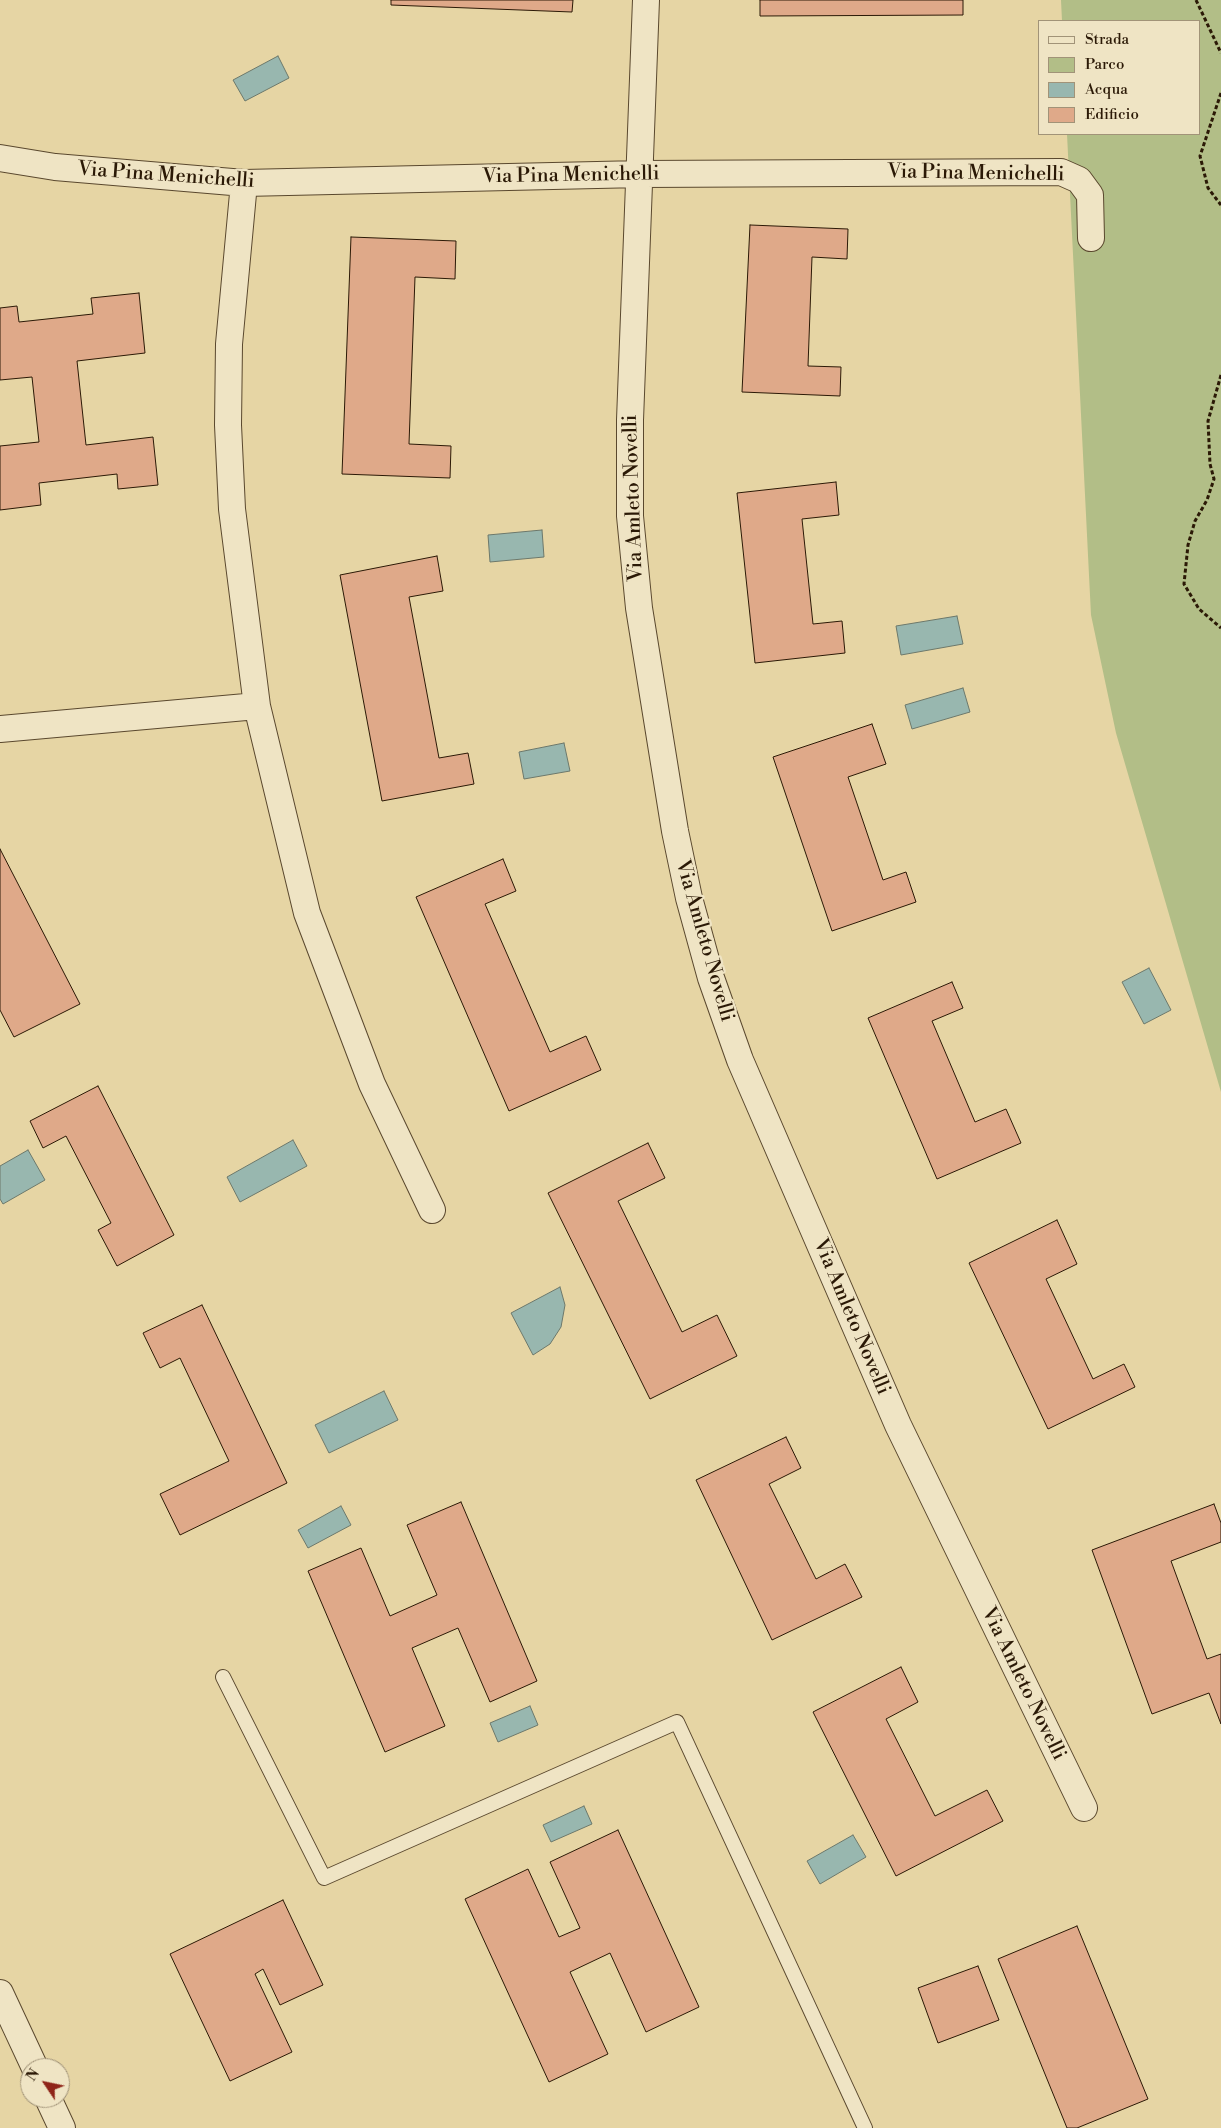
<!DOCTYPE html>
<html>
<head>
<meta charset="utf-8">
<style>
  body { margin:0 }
  #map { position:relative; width:1221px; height:2128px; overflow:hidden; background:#e6d5a4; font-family:"Libre Bodoni",serif }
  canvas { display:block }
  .legend { position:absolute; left:1038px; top:20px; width:162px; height:115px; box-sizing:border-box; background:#efe4c4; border:1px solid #a19378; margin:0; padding:6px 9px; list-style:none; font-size:15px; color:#2b1906 }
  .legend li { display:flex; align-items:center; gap:10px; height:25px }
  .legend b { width:25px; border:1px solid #a19378 }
  .north { position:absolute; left:20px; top:2058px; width:50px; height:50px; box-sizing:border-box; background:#efe4c4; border:1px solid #a19378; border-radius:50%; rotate:304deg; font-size:14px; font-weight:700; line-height:20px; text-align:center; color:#2b1906 }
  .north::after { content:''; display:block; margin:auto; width:18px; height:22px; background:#8f2418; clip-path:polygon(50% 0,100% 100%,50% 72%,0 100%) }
</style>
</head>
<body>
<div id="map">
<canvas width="1221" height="2128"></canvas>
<ul class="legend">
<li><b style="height:6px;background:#efe4c4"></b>Strada</li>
<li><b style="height:14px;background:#b2be87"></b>Parco</li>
<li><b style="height:14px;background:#98b7af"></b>Acqua</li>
<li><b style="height:14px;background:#dfa989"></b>Edificio</li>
</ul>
<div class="north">N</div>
</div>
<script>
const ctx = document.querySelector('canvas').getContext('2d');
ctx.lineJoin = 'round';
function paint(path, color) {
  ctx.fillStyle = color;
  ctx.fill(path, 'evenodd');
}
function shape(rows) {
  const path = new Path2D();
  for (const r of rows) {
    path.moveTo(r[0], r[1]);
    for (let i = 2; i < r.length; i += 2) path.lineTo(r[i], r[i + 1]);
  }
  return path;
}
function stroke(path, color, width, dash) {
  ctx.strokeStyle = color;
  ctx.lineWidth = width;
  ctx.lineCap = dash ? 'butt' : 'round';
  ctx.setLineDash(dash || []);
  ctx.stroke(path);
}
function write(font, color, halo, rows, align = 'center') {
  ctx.font = font + ' "Libre Bodoni",serif';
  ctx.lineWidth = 4.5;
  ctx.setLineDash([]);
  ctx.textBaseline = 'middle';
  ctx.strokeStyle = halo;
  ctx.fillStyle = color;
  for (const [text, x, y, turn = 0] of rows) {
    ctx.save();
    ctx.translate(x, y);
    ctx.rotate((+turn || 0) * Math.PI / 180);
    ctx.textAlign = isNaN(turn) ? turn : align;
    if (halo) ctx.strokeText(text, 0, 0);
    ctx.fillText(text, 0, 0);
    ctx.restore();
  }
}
const green = shape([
  [1061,0,1221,0,1221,1092,1116,733,1091,615,1067,134,1200,134,1200,21,1062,21]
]);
const water = shape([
  [278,56,289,78,245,101,233,80,278,56],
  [542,530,544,557,490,562,488,535,542,530],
  [957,616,963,644,901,655,896,626,957,616],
  [963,688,970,712,912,729,905,705,963,688],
  [564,743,570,771,524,779,519,752,564,743],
  [1149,968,1171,1010,1144,1024,1122,982,1149,968],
  [293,1140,307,1166,240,1202,227,1177,293,1140],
  [28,1150,45,1180,3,1204,0,1199,0,1166,28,1150],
  [560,1287,565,1305,561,1327,550,1344,533,1355,511,1313,560,1287],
  [384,1391,398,1420,329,1453,315,1425,384,1391],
  [341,1506,351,1525,308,1548,298,1530,341,1506],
  [530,1706,538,1725,498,1742,490,1723,530,1706],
  [584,1806,592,1824,551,1842,543,1825,584,1806],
  [853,1835,866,1857,820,1884,807,1861,853,1835]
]);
const building = shape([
  [391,0,573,0,572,12,391,5,391,0],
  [760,0,963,0,963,15,760,16,760,0],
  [750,225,848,229,847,259,812,257,808,366,841,367,840,396,742,392,750,225],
  [351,237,456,241,455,279,415,277,409,444,451,446,450,478,342,474,351,237],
  [139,293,145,353,77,361,86,445,153,437,158,485,118,489,117,474,39,483,41,505,0,510,0,446,39,442,32,377,0,380,0,308,17,306,19,322,93,314,91,298,139,293],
  [836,482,839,515,802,519,813,624,842,621,845,653,755,663,737,493,836,482],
  [437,556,443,591,409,597,439,758,468,753,474,784,382,801,340,575,437,556],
  [872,724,886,764,848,777,883,880,906,872,916,902,832,931,773,757,872,724],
  [0,849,80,1004,14,1037,0,1010,0,849],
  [503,859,516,891,485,904,550,1052,586,1036,601,1070,509,1111,416,897,503,859],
  [952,982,963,1008,932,1021,975,1122,1006,1109,1021,1143,937,1179,868,1018,952,982],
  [98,1086,174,1235,117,1266,98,1230,111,1223,66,1136,43,1148,30,1121,98,1086],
  [648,1143,665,1178,618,1201,682,1332,717,1315,737,1356,650,1399,548,1193,648,1143],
  [1057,1220,1077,1264,1046,1279,1093,1379,1124,1364,1135,1387,1048,1429,969,1263,1057,1220],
  [202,1305,287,1483,180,1535,160,1494,229,1461,180,1358,160,1368,143,1333,202,1305],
  [786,1437,801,1468,769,1484,816,1579,845,1564,862,1597,772,1640,696,1480,786,1437],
  [461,1502,537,1681,490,1702,458,1628,412,1648,445,1726,385,1752,308,1571,361,1548,390,1616,437,1595,407,1525,461,1502],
  [1214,1504,1221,1523,1221,1542,1171,1561,1207,1659,1221,1654,1221,1724,1209,1693,1152,1714,1092,1550,1214,1504],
  [901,1667,918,1702,886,1719,935,1816,987,1790,1003,1821,896,1876,813,1712,901,1667],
  [618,1830,699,2007,646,2032,610,1953,570,1972,608,2054,549,2082,465,1899,528,1869,559,1937,580,1928,550,1862,618,1830],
  [283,1900,323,1985,280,2005,263,1969,255,1974,292,2052,230,2081,170,1954,283,1900],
  [1077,1926,1148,2099,1077,2128,1067,2128,998,1959,1077,1926],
  [978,1966,999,2020,938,2043,918,1988,978,1966]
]);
const path = shape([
  [1196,0,1221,53],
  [1221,93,1200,156,1208,188,1221,205],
  [1221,375,1208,421,1210,464,1214,479,1207,500,1195,521,1188,545,1184,584,1199,609,1221,628]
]);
const service = shape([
  [223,1677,324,1878,677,1722,865,2128]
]);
const minor = shape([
  [646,0,630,420,630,516,639,608,675,831,689,898,711,978,740,1060,898,1425,1084,1808],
  [0,158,55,167,244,183,641,174,1061,172,1079,180,1090,195,1091,238],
  [244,183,229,344,228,425,232,509,257,706,307,913,372,1084,432,1210],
  [0,729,257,706],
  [0,1993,35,2068],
  [48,2098,62,2128]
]);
const streetNames = [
  ["Via Pina Menichelli",976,174,1],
  ["Via Pina Menichelli",166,176,4],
  ["Via Pina Menichelli",571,176,-1],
  ["Via Amleto Novelli",634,498,-92],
  ["Via Amleto Novelli",704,941,74],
  ["Via Amleto Novelli",851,1317,67],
  ["Via Amleto Novelli",1023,1684,64]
];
paint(green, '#b2be87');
paint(water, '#98b7af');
stroke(water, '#6c786b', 1);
paint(building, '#dfa989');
stroke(building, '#2b1906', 1);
stroke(service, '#5a482e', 16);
stroke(minor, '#5a482e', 28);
stroke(path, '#2b1906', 3, [4, 2.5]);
stroke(service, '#efe4c4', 14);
stroke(minor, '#efe4c4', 26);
write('20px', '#2b1906', '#efe4c4', streetNames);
</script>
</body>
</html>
